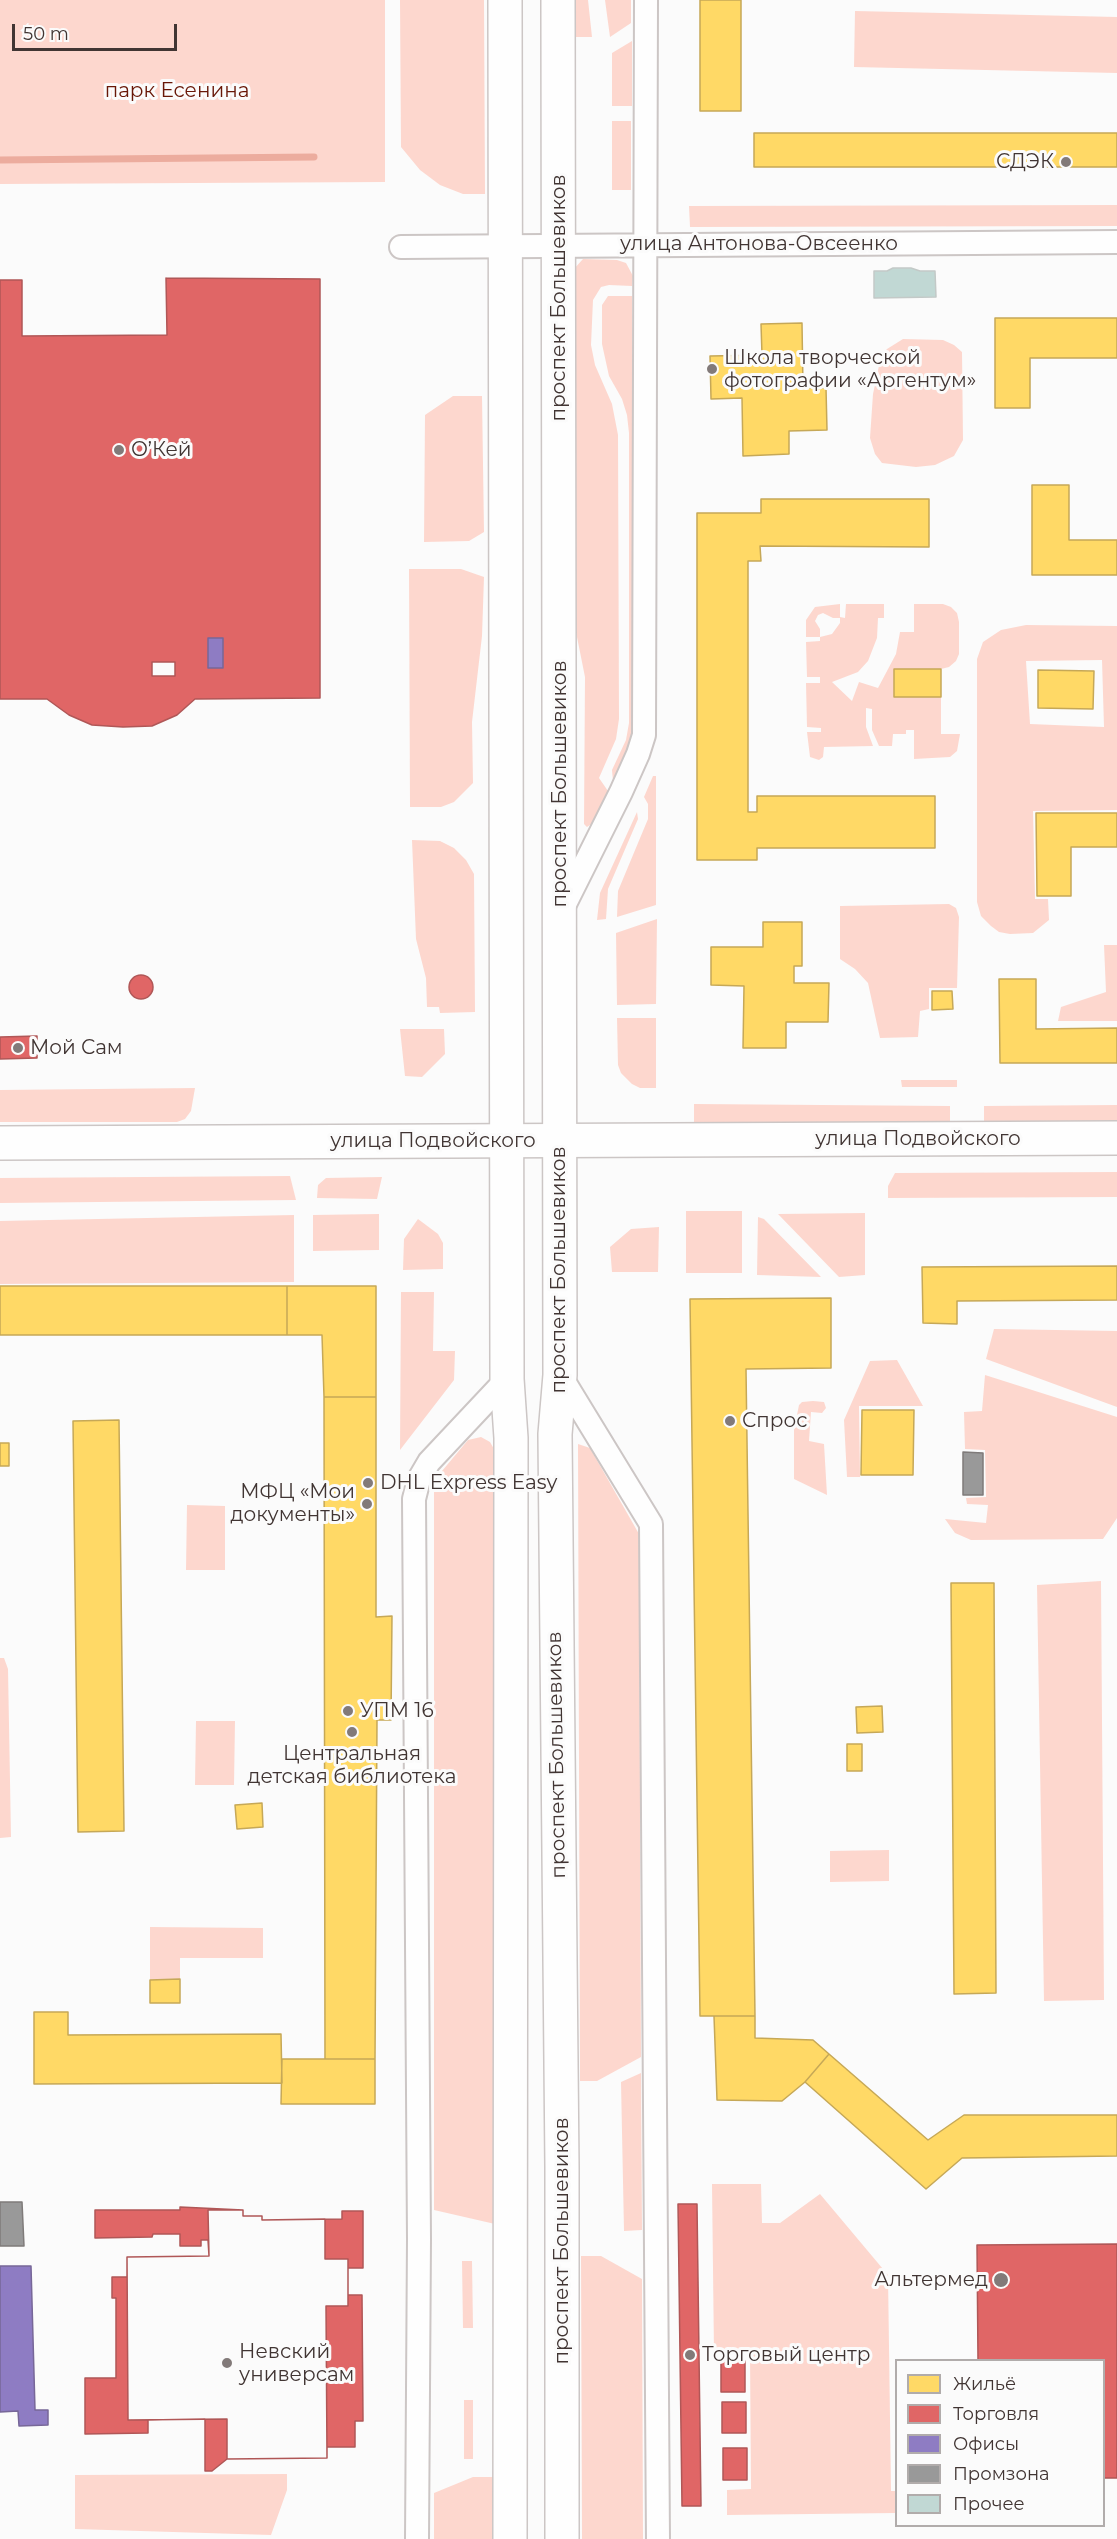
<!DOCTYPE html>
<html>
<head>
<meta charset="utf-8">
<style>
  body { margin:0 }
  #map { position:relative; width:1117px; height:2539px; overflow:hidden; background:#fbfbfb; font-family:Montserrat,sans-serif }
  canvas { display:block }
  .legend { position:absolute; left:895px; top:2359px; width:210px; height:168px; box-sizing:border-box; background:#fbfbfb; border:2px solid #b1acab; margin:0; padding:8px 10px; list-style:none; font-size:18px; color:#413533 }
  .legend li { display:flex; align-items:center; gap:12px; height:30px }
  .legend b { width:30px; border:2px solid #b1acab }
  .scale { position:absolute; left:12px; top:24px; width:165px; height:27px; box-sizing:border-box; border:3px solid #413533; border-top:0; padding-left:8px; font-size:18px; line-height:21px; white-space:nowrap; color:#413533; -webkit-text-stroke:4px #fbfbfb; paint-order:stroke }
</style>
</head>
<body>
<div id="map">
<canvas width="1117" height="2539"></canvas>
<ul class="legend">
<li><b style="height:16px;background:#ffd966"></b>Жильё</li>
<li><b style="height:16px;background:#e06666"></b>Торговля</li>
<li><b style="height:16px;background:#8e7cc3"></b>Офисы</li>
<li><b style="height:16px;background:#999"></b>Промзона</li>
<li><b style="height:16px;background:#c1d8d4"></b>Прочее</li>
</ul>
<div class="scale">50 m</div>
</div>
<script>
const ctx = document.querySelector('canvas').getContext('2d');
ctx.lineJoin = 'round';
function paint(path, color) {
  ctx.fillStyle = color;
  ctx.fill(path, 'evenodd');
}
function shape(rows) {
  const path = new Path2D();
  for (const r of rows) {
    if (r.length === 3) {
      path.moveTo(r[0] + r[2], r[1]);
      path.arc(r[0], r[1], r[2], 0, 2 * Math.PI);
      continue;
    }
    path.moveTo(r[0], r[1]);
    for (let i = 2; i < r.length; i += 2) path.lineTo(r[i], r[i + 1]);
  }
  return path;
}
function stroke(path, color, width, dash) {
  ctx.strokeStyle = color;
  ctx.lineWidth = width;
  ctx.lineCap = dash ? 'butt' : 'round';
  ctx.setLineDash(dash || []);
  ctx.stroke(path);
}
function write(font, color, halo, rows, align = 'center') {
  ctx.font = font + ' Montserrat,sans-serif';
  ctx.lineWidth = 6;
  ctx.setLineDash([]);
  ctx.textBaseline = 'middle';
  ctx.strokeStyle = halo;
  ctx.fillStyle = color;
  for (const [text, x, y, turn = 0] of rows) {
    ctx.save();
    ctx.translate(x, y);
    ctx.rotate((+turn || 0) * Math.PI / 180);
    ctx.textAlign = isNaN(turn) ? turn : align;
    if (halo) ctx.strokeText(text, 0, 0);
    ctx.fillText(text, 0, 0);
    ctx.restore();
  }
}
const green = shape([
  [0,0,385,0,385,182,0,184],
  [400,0,484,0,485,194,463,194,440,185,420,170,401,147],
  [570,0,588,0,592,37,570,37],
  [605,0,631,0,631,23,610,37],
  [855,11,1117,17,1117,73,854,67],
  [632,41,632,106,612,106,612,53],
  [612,121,631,121,631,190,612,190],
  [1117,205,1117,226,690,227,689,206],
  [583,259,617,260,626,263,633,276,632,286,609,285,601,287,593,300,591,345,595,365,612,404,618,435,619,719,616,739,599,778,608,791,593,823,587,827,584,824,585,677,573,617,573,270],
  [608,296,632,296,634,723,625,757,613,781,612,770,626,740,629,723,629,433,627,415,622,399,609,376,602,344,602,305],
  [903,339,943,340,954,345,962,352,963,440,954,456,935,465,916,467,882,463,875,454,870,438,873,394,881,356,887,349],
  [453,396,482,396,484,532,469,541,424,542,425,415],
  [409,569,461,569,484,577,482,636,472,722,473,783,454,802,441,807,410,807],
  [840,604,840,617,845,618,846,604,884,604,884,618,878,618,877,638,868,661,858,672,832,682,852,701,859,682,878,688,896,654,900,632,914,632,914,604,943,604,951,607,957,613,959,622,959,654,956,661,949,667,941,669,894,669,894,697,941,697,941,734,960,734,957,751,950,757,914,759,914,730,906,730,906,734,893,734,892,746,879,746,872,730,872,709,866,708,866,727,873,746,824,747,823,757,819,760,810,757,807,732,821,732,821,728,807,727,806,683,820,683,820,677,807,677,806,642,820,641,820,637,806,637,806,620,815,607],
  [823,613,833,618,840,618,840,623,832,634,820,637,820,629,815,621,818,615],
  [1026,625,1117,626,1117,810,1033,811,1035,899,1048,899,1049,920,1033,933,1010,934,999,932,991,926,981,916,977,902,977,659,983,642,1001,630],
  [1102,660,1104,727,1030,724,1026,661],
  [653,776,656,776,656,905,617,917,618,891,648,819,648,804,644,797],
  [637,812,638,819,608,889,606,919,597,920,600,893],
  [412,840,440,841,454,848,466,860,474,874,475,1012,440,1013,439,1007,427,1007,426,978,416,939],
  [949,904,956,908,959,917,957,988,929,988,929,1009,920,1011,918,1037,880,1038,868,983,855,969,840,959,840,906],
  [657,919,656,1004,617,1005,616,933],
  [1104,945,1117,945,1117,1021,1058,1021,1061,1007,1106,992],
  [656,1018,656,1088,640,1088,632,1084,621,1073,618,1065,617,1018],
  [400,1029,444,1029,445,1054,422,1077,405,1076],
  [901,1080,957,1080,957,1087,902,1087],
  [195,1088,191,1111,185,1119,177,1122,0,1122,0,1090],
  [694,1104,950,1106,950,1126,694,1123],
  [1117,1105,1117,1124,984,1125,984,1106],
  [1117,1172,1117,1197,888,1198,888,1186,895,1173],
  [290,1176,296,1200,0,1203,0,1178],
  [382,1177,377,1199,317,1198,318,1185,326,1178],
  [686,1211,742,1211,742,1273,686,1273],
  [865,1213,865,1275,839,1277,778,1214],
  [379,1214,379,1250,313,1251,313,1215],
  [294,1215,294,1282,0,1284,0,1221],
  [758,1217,764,1219,821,1277,757,1275],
  [418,1219,438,1234,443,1243,443,1269,403,1270,404,1239],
  [659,1227,658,1272,612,1272,610,1247,631,1229],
  [401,1292,434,1292,433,1351,455,1351,454,1380,400,1450],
  [994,1329,1117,1331,1117,1407,986,1359],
  [897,1360,923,1406,859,1406,860,1477,847,1477,844,1420,870,1361],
  [985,1375,1117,1417,1117,1518,1103,1539,971,1540,955,1533,945,1519,986,1523,988,1505,967,1504,966,1498,986,1497,985,1450,965,1449,964,1412,982,1411],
  [813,1401,824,1402,826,1408,822,1413,811,1412,809,1441,824,1444,827,1495,794,1479,794,1430,799,1405,802,1402],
  [481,1437,490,1442,494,1449,495,2224,434,2210,434,1491,442,1471,468,1440],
  [578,1444,590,1448,639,1534,641,2057,597,2081,580,2081],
  [187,1505,225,1506,225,1570,186,1570],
  [1101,1581,1104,2000,1044,2001,1037,1585],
  [0,1658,4,1658,8,1669,11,1837,0,1838],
  [196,1721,235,1721,234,1785,195,1785],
  [889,1850,889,1881,830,1882,830,1851],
  [150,1927,263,1928,263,1958,180,1958,180,1979,150,1980],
  [641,2073,642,2230,624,2231,621,2082],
  [712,2184,761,2184,762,2223,780,2223,820,2194,888,2275,891,2491,896,2491,896,2513,727,2515,727,2490,751,2489,750,2354,714,2354],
  [581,2256,601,2256,642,2279,643,2539,582,2539],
  [462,2261,472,2261,473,2328,463,2328],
  [464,2400,473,2400,473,2459,464,2459],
  [287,2474,287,2490,271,2535,75,2529,75,2475],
  [473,2477,495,2477,495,2539,434,2539,434,2493]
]);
const homes = shape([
  [700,0,741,0,741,111,700,111,700,0],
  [754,133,1117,133,1117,167,754,167,754,133],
  [995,318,1117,318,1117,358,1030,358,1030,408,995,408,995,318],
  [802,323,803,388,826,388,827,430,789,431,789,454,743,456,742,398,711,399,710,356,762,355,761,324,802,323],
  [1032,485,1069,485,1069,540,1117,540,1117,575,1032,575,1032,485],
  [761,499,929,499,929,547,760,546,761,561,748,561,748,812,757,812,757,796,935,796,935,848,757,848,757,860,697,860,697,513,761,513,761,499],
  [894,669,941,669,941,697,894,697,894,669],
  [1038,670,1094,671,1093,709,1038,708,1038,670],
  [1036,813,1117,813,1117,847,1071,847,1071,896,1037,896,1036,813],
  [763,922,802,922,802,966,794,966,794,983,829,983,828,1022,786,1022,786,1048,743,1048,744,986,711,985,711,947,763,947,763,922],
  [999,979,1036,979,1036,1029,1117,1028,1117,1063,1000,1063,999,979],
  [932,991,952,991,953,1009,932,1010,932,991],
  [1117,1266,1117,1300,957,1301,957,1324,923,1323,922,1267,1117,1266],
  [0,1286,287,1286,287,1335,0,1335,0,1286],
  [287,1286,376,1286,376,1397,324,1397,322,1335,287,1335,287,1286],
  [831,1298,831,1368,746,1369,755,2016,700,2016,690,1299,831,1298],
  [324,1397,376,1397,376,1617,392,1616,391,1720,377,1720,375,2059,325,2059,324,1397],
  [862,1410,914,1410,913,1475,861,1475,862,1410],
  [119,1420,124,1831,78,1832,73,1421,119,1420],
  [0,1443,9,1443,9,1466,0,1466,0,1443],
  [951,1583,994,1583,996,1993,954,1994,951,1583],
  [882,1706,883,1732,857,1733,856,1707,882,1706],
  [847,1744,862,1744,862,1771,847,1771,847,1744],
  [262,1803,263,1827,237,1829,235,1805,262,1803],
  [180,1979,180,2003,150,2003,150,1980,180,1979],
  [34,2012,68,2012,68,2035,281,2034,282,2083,34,2084,34,2012],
  [714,2016,755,2016,755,2038,813,2040,829,2054,805,2082,782,2101,717,2100,714,2016],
  [829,2054,928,2140,964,2115,1117,2115,1117,2156,962,2158,926,2189,805,2082,829,2054],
  [282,2059,375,2059,375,2104,281,2104,282,2059]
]);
const shops = shape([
  [166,278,320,279,320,698,195,699,177,715,152,726,123,727,92,725,69,715,47,699,0,699,0,280,22,280,22,336,167,335,166,278],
  [152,662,175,662,175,676,152,676,152,662],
  [141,987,12],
  [37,1036,37,1058,0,1059,0,1037,37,1036],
  [678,2204,697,2204,701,2506,682,2506,678,2204],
  [180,2207,243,2210,243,2216,262,2216,262,2220,342,2219,342,2211,363,2211,363,2268,348,2268,348,2295,362,2295,363,2421,355,2421,355,2447,327,2447,327,2458,227,2459,212,2471,205,2471,205,2419,148,2420,148,2433,85,2434,85,2378,116,2378,116,2298,112,2298,112,2277,127,2277,127,2257,209,2256,208,2240,201,2240,201,2246,180,2246,180,2234,153,2234,152,2237,95,2238,95,2210,180,2210,180,2207],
  [208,2210,243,2210,243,2216,262,2216,262,2220,325,2219,325,2259,348,2259,348,2306,326,2306,327,2458,227,2459,227,2419,128,2420,127,2257,209,2256,208,2210],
  [1117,2244,1117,2478,1104,2478,1104,2360,978,2360,977,2245,1117,2244],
  [721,2361,745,2361,745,2392,721,2392,721,2361],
  [722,2402,746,2402,746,2433,722,2433,722,2402],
  [723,2448,747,2448,747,2480,723,2480,723,2448]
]);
const offices = shape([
  [208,638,223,638,223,668,208,668,208,638],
  [0,2266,31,2266,35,2410,48,2410,48,2425,19,2426,18,2411,0,2412,0,2266]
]);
const industry = shape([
  [963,1452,983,1453,983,1495,963,1495,963,1452],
  [0,2202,22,2202,24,2246,0,2246,0,2202]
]);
const stream = shape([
  [0,160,314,157]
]);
const building = shape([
  [893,268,911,268,920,271,935,271,936,297,874,298,874,271,887,271,893,268]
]);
const street = shape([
  [401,247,1117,242],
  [562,910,621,792,638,754,644,735,646,0],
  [560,1375,651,1524,658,2539],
  [417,2539,419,2239,414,1499,419,1479,429,1462,507,1379]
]);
const secondary = shape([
  [0,1143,1117,1138]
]);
const primary = shape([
  [505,0,507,1379,511,1438,510,2539],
  [558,0,560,1375,555,1434,562,2168,562,2539]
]);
const markers = [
  [1066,162,6,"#827a79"],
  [712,369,6,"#827a79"],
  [119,450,6,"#827a79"],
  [18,1048,6,"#827a79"],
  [730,1421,6,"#827a79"],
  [368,1483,6,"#827a79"],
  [367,1504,6,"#827a79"],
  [348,1711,6,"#827a79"],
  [352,1732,6,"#827a79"],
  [1001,2280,8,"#827a79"],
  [690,2355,6,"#827a79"],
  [227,2363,6,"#827a79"]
];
const parkNames = [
  ["парк Есенина",177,91]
];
const poiNames = [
  ["СДЭК",1054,162,"right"],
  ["Школа творческой",724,358],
  ["фотографии «Аргентум»",724,381],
  ["О’Кей",131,450],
  ["Мой Сам",30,1048],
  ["Спрос",742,1421],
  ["DHL Express Easy",380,1483],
  ["МФЦ «Мои",355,1492,"right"],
  ["документы»",355,1515,"right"],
  ["УПМ 16",360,1711],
  ["Центральная",352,1754,"center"],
  ["детская библиотека",352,1777,"center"],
  ["Альтермед",988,2280,"right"],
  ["Невский",239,2352],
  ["универсам",239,2375],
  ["Торговый центр",702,2355]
];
const streetNames = [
  ["улица Антонова-Овсеенко",759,244],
  ["проспект Большевиков",559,298,-90],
  ["проспект Большевиков",560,784,-90],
  ["улица Подвойского",918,1139],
  ["улица Подвойского",433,1141],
  ["проспект Большевиков",559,1270,-90],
  ["проспект Большевиков",557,1755,-91],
  ["проспект Большевиков",562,2241,-90]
];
paint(green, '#fdd7ce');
paint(homes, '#ffd966');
stroke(homes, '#c6a857', 1.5);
paint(shops, '#e06666');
stroke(shops, '#b05757', 1.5);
paint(offices, '#8e7cc3');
stroke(offices, '#776798', 1.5);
paint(industry, '#999');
stroke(industry, '#7f7b7a', 1.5);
stroke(stream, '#ecac9e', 7);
paint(building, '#c1d8d4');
stroke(building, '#c3c9c7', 1.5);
stroke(street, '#ccc6c5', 26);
stroke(secondary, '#ccc6c5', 36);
stroke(primary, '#ccc6c5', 36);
stroke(street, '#fefefe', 22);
stroke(secondary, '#fefefe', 33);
stroke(primary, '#fefefe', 33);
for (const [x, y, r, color] of markers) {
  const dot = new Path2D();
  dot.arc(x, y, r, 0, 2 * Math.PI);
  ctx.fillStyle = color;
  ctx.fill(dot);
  stroke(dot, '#fbfbfb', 2);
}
write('20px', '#681707', '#fbfbfb', parkNames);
write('20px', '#413533', '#fbfbfb', poiNames, 'left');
write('20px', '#413533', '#fbfbfb', streetNames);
</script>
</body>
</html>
